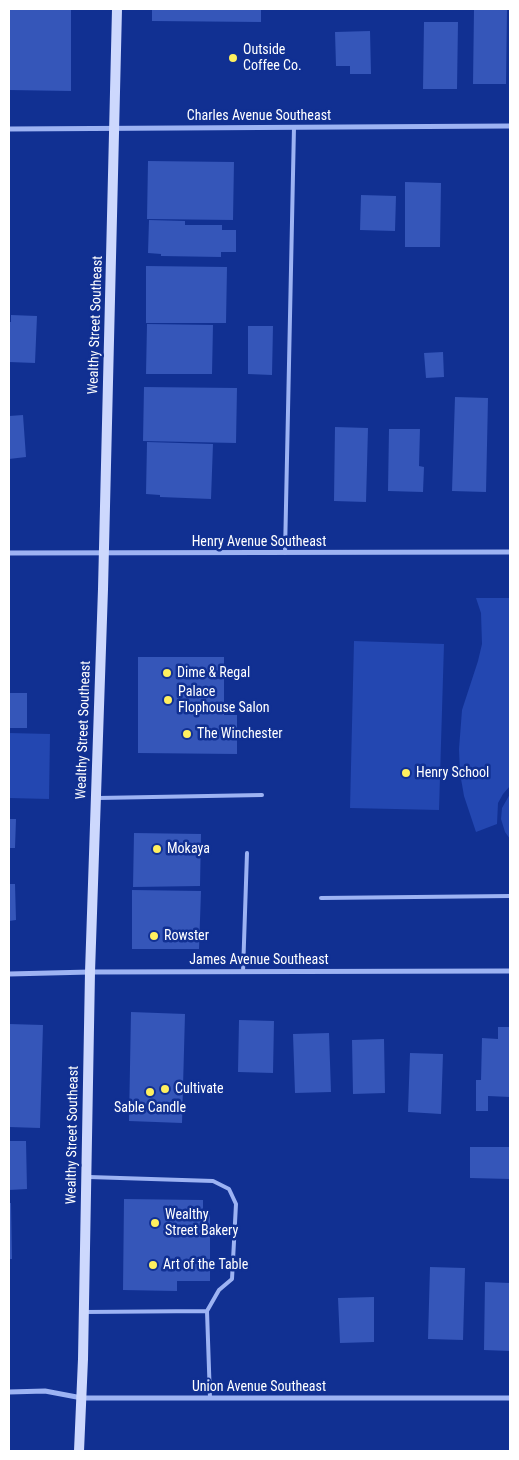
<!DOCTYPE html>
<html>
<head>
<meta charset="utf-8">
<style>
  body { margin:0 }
  #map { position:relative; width:519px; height:1460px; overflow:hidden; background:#113092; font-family:"Roboto Condensed",sans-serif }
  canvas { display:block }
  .frame { position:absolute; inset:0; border:10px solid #fff; pointer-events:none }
</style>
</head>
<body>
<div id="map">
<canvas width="519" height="1460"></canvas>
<div class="frame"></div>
</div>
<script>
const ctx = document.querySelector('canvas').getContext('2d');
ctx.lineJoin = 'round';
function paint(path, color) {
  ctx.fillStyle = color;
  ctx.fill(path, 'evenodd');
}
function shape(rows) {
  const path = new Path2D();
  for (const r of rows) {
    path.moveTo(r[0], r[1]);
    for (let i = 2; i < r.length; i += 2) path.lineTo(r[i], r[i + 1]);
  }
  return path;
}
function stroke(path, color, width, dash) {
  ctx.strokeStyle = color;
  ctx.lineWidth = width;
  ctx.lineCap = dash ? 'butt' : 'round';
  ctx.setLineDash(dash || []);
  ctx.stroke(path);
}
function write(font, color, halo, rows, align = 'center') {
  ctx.font = font + ' "Roboto Condensed",sans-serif';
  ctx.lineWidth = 5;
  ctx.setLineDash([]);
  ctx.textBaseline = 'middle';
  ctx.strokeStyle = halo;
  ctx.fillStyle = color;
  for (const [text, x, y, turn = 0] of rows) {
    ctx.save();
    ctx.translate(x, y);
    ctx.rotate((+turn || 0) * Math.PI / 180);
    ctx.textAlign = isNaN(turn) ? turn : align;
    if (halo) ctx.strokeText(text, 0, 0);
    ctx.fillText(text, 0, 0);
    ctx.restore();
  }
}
const green = shape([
  [476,598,510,598,510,786,503,794,498,803,497,824,476,832,464,796,460,773,459,749,462,710,478,661,482,644,481,613],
  [354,641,444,644,439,810,350,808],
  [9,733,50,734,49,799,9,798],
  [510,794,510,839,505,832,501,819,502,808]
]);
const building = shape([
  [9,9,71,9,71,91,9,90],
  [152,9,261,9,261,22,152,21],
  [474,9,507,9,506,84,473,84],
  [424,22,458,22,457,89,423,89],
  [370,31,371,74,350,74,350,66,336,66,335,32],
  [148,161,234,162,233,220,147,219],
  [405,182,441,183,440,247,405,247],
  [361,195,396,196,395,231,360,230],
  [149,220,185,221,185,225,222,225,222,230,236,230,236,252,221,252,221,257,161,256,161,254,148,253],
  [146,266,227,267,226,323,146,323],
  [11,315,37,316,35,363,9,362,9,322,11,322],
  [147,324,213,325,212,374,146,374],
  [248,326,273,326,272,375,248,374],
  [443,352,444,377,426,378,424,353],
  [144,387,237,388,236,443,143,441],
  [455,397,488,398,486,492,452,491],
  [23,415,26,457,9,459,9,416],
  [335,427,368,428,366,502,334,501],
  [389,429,420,429,419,466,424,467,423,492,388,491],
  [147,442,213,444,211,499,160,497,160,495,146,494],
  [138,657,224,657,224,715,237,715,237,754,138,753],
  [9,693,27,693,27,728,9,728],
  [9,819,16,819,15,848,9,848],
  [134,833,201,834,200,886,133,887],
  [9,884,15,884,16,920,9,921],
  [132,890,201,891,199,949,132,949],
  [131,1012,185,1014,182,1123,129,1121],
  [239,1020,274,1021,273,1073,238,1072],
  [9,1024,43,1025,40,1128,9,1127],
  [498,1027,510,1027,510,1097,488,1096,488,1111,476,1111,476,1080,481,1080,482,1038,498,1039],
  [329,1033,331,1092,295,1093,293,1034],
  [384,1039,385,1093,353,1094,352,1040],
  [410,1053,443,1054,441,1114,408,1112],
  [9,1141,26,1141,27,1189,9,1190],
  [470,1147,510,1147,510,1179,470,1178],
  [124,1199,203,1200,203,1210,210,1210,210,1281,177,1281,177,1291,123,1290],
  [9,1203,11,1203,12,1259,9,1259],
  [430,1267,465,1268,463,1340,428,1339],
  [485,1282,510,1283,510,1351,484,1350],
  [374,1297,374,1342,340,1343,338,1298]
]);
const service = shape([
  [285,553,294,127],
  [98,798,262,795],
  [321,898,510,896],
  [243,972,247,853],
  [207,1311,210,1398],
  [84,1312,207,1311,219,1290,232,1279,236,1204,229,1189,213,1181,89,1177]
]);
const minor = shape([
  [9,129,510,126],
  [9,553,510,552],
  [9,974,90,972,510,971],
  [9,1392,45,1391,82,1398,510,1398]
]);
const secondary = shape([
  [79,1451,83,1359,90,972,103,589,117,9]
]);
const markers = [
  [233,58,5,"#fff05f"],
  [167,673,5,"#fff05f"],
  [168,700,5,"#fff05f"],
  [187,734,5,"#fff05f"],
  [406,773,5,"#fff05f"],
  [157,849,5,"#fff05f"],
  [154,936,5,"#fff05f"],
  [165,1089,5,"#fff05f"],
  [150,1092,5,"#fff05f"],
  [155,1223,5,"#fff05f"],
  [153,1265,5,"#fff05f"]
];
const poiNames = [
  ["Outside",243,50],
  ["Coffee Co.",243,66],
  ["Dime & Regal",177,673],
  ["Palace",178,692],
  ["Flophouse Salon",178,708],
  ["The Winchester",197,734],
  ["Henry School",416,773],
  ["Mokaya",167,849],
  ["Rowster",164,936],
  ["Cultivate",175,1089],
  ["Sable Candle",150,1108,"center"],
  ["Wealthy",165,1215],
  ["Street Bakery",165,1231],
  ["Art of the Table",163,1265]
];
const streetNames = [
  ["Charles Avenue Southeast",259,116],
  ["Wealthy Street Southeast",96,325,-88],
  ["Henry Avenue Southeast",259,542],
  ["Wealthy Street Southeast",84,730,-88],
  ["James Avenue Southeast",259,960],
  ["Wealthy Street Southeast",73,1135,-89],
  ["Union Avenue Southeast",259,1387]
];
paint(green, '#2347b1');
paint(building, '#3556b9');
stroke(service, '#9db3f3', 4);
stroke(minor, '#9db3f3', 5);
stroke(secondary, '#cdd8fd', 10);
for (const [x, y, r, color] of markers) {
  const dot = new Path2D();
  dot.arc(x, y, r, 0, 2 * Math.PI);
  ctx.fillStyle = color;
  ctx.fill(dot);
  stroke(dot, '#113092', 2);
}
write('14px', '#fff', '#113092', poiNames, 'left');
write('14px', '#fff', '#113092', streetNames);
</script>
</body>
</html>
